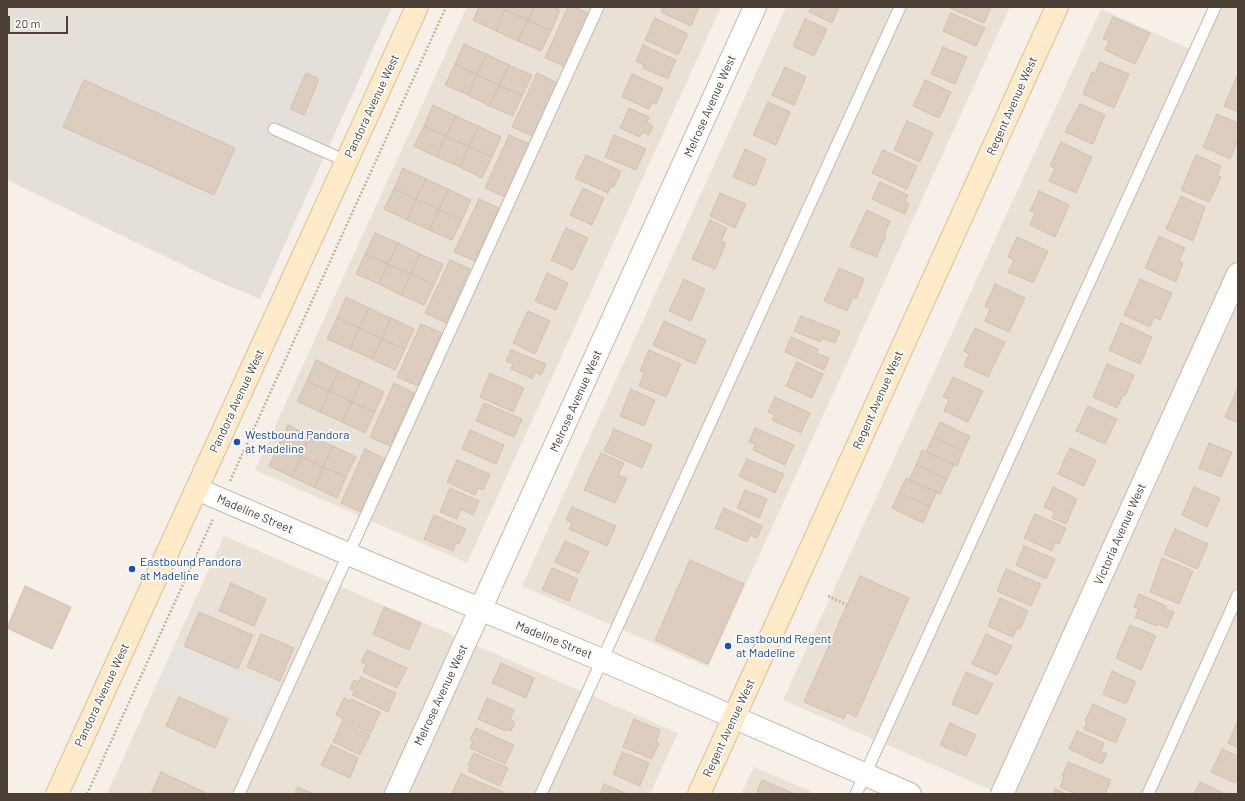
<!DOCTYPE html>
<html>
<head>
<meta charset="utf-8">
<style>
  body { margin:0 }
  #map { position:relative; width:1245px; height:801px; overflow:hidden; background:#f6f0e9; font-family:Barlow,sans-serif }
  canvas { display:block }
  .frame { position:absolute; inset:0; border:8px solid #4b3f36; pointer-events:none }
  .scale { position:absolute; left:8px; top:16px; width:60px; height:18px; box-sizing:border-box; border:2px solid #4b3f36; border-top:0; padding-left:5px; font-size:12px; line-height:14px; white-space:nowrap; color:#4b3f36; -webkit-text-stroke:3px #fff; paint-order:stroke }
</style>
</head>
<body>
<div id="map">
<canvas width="1245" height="801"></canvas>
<div class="frame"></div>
<div class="scale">20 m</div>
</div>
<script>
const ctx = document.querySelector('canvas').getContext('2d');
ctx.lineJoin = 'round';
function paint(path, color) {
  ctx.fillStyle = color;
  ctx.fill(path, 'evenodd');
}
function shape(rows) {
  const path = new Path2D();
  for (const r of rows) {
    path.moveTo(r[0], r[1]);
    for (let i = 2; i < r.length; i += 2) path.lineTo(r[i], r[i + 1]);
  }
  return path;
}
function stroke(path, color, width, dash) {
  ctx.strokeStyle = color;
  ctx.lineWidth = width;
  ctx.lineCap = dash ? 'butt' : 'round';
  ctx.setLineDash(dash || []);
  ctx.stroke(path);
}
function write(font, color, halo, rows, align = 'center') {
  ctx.font = font + ' Barlow,sans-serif';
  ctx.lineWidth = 3.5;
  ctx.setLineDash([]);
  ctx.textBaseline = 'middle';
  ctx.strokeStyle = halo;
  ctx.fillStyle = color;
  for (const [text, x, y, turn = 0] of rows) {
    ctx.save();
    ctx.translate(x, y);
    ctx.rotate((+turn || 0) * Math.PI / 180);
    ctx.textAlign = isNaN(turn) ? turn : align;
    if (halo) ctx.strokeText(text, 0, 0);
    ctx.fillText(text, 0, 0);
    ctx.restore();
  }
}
const residential = shape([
  [467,7,721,7,467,563,255,470],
  [786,7,1010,7,708,667,522,586],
  [1220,7,1238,7,1238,794,1001,794,783,700,1101,9,1199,53],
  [224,536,678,733,650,794,107,794],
  [754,767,817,794,741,794]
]);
const industrial = shape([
  [7,7,392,7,260,299,212,279,7,180]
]);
const parking = shape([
  [176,642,276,687,259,725,159,681]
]);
const building = shape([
  [479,7,499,7,505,10,496,31,473,20,479,7],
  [507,7,534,7,528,20,505,10,507,7],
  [534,7,553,7,560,10,551,31,528,20,534,7],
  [568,7,575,7,590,14,566,67,545,58,568,7],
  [663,7,699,7,691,26,661,12,663,7],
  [812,7,839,7,832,23,809,12,812,7],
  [948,7,991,7,984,23,948,7],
  [505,10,528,20,518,41,496,31,505,10],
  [951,13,985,28,976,46,943,31,951,13],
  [1113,17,1150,33,1135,64,1105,50,1109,41,1103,39,1113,17],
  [655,18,688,34,678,55,645,40,655,18],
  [805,19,827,29,814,56,793,46,805,19],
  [528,20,551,31,541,51,518,41,528,20],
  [464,44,486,54,477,75,455,64,464,44],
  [643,45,676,60,668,79,643,68,644,65,636,61,643,45],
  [943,47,967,57,955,84,931,74,943,47],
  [486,54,509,65,499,85,477,75,486,54],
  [1100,62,1129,74,1114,108,1083,94,1092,72,1095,73,1100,62],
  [455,64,477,75,468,95,445,85,455,64],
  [509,65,532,75,522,96,499,85,509,65],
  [785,67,806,77,794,105,772,95,785,67],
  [306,73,319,79,304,115,290,109,306,73],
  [537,73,557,83,533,136,512,127,537,73],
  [632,74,663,88,656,104,652,103,649,109,622,97,632,74],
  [1238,74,1238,112,1224,106,1238,74],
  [477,75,499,85,490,106,468,95,477,75],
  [84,80,235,148,214,195,63,127,84,80],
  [925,80,951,92,939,118,913,106,925,80],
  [499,85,522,96,513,116,490,106,499,85],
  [768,102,790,112,776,145,753,135,768,102],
  [1080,104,1105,115,1093,144,1065,132,1080,104],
  [433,105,456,116,446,136,424,126,433,105],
  [629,108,649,117,647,122,653,126,649,135,643,132,640,137,620,128,629,108],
  [1217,114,1238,123,1238,140,1230,159,1203,147,1217,114],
  [456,116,478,126,469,147,446,136,456,116],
  [907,121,933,133,920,162,894,150,907,121],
  [424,126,446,136,437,157,414,146,424,126],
  [478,126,501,137,492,157,469,147,478,126],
  [509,135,530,144,505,197,485,188,509,135],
  [614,135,646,149,636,170,605,157,614,135],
  [446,136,469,147,460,167,437,157,446,136],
  [1061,142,1092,157,1076,193,1049,181,1055,168,1050,166,1061,142],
  [469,147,492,157,482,178,460,167,469,147],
  [745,149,766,159,755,186,733,177,745,149],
  [883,150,917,166,907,189,872,173,883,150],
  [586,155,621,171,614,187,611,186,608,193,575,178,586,155],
  [1196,155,1221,166,1217,175,1221,177,1209,202,1181,190,1196,155],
  [403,168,426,179,416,199,394,189,403,168],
  [426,179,448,189,439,210,416,199,426,179],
  [880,182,908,195,905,201,909,203,905,214,872,199,880,182],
  [583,188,604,198,592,225,570,215,583,188],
  [394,189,416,199,407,220,384,209,394,189],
  [448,189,471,200,462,220,439,210,448,189],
  [1039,191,1069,205,1055,237,1030,225,1035,213,1030,211,1039,191],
  [720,193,746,204,735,228,710,216,720,193],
  [1181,196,1205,207,1193,241,1166,229,1181,196],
  [416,199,439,210,429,230,407,220,416,199],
  [479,199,499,208,475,261,454,252,479,199],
  [439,210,462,220,452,240,429,230,439,210],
  [867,210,890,221,884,235,886,236,876,257,850,246,867,210],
  [710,220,727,228,721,241,726,243,715,269,692,259,710,220],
  [566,228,588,238,573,270,551,260,566,228],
  [375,233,398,243,388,264,365,254,375,233],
  [1159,236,1185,248,1179,261,1183,263,1176,282,1145,268,1159,236],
  [1017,237,1048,251,1033,283,1008,272,1014,260,1008,257,1017,237],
  [398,243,420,254,411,274,388,264,398,243],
  [365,254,388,264,379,284,356,274,365,254],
  [420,254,443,264,434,285,411,274,420,254],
  [450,260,470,269,446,323,425,313,450,260],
  [388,264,411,274,401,295,379,284,388,264],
  [839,268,864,279,856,299,853,297,847,311,824,301,839,268],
  [547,273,568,283,556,310,535,301,547,273],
  [411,274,434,285,424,305,401,295,411,274],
  [684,279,705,289,691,321,669,311,684,279],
  [1140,279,1172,293,1160,320,1154,317,1150,327,1124,315,1140,279],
  [995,284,1025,298,1009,332,985,321,990,309,985,306,995,284],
  [346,297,369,308,359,328,337,318,346,297],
  [369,308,391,318,382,339,359,328,369,308],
  [528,311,550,321,535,354,513,343,528,311],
  [801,316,840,331,835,343,822,338,820,342,794,331,801,316],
  [337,318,359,328,350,349,327,339,337,318],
  [391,318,414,329,405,349,382,339,391,318],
  [664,321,706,340,695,364,653,345,664,321],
  [1121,323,1152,337,1140,364,1109,350,1121,323],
  [421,324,442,333,418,386,397,377,421,324],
  [359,328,382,339,372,359,350,349,359,328],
  [975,328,1005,342,988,377,964,366,969,354,964,351,975,328],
  [791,337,818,349,816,353,829,358,824,370,785,352,791,337],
  [382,339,405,349,395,370,372,359,382,339],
  [511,350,546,364,541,375,535,372,533,379,511,369,513,364,506,361,511,350],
  [649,350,681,364,666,397,639,386,644,373,640,371,649,350],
  [316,360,339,371,329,391,307,381,316,360],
  [797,362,823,374,812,398,786,386,797,362],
  [1107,364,1134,375,1125,396,1123,395,1117,408,1093,397,1107,364],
  [339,371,361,381,352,402,329,391,339,371],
  [490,373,524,388,513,412,480,397,490,373],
  [953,377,983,391,968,422,944,411,949,399,943,397,953,377],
  [307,381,329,391,320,412,297,401,307,381],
  [361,381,384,392,375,412,352,402,361,381],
  [394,383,414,393,390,446,370,437,394,383],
  [631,389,655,400,644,426,620,416,631,389],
  [1237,390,1238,390,1238,423,1225,417,1237,390],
  [329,391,352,402,342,422,320,412,329,391],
  [775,397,810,413,801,433,772,420,775,415,768,412,775,397],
  [352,402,375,412,365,433,342,422,352,402],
  [484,403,522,419,514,437,476,421,484,403],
  [1088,406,1117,419,1105,444,1076,431,1088,406],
  [940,422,970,436,963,451,933,437,940,422],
  [288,425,310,436,301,456,278,446,288,425],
  [755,428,794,445,785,465,753,450,755,444,749,442,755,428],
  [614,429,652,445,642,468,604,451,614,429],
  [470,430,504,445,496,464,462,449,470,430],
  [310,436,333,446,323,467,301,456,310,436],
  [933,437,963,451,957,466,926,452,933,437],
  [1209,443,1232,452,1221,477,1199,468,1209,443],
  [278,446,301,456,292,477,269,466,278,446],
  [333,446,356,457,346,477,323,467,333,446],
  [1070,448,1096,460,1084,486,1058,474,1070,448],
  [365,449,385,459,361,512,341,503,365,449],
  [922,450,954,464,947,479,916,465,922,450],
  [601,453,624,463,618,475,627,478,615,503,584,490,601,453],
  [301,456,323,467,314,487,292,477,301,456],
  [747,459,784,474,775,493,739,476,747,459],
  [457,460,490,474,483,490,478,488,475,495,447,482,457,460],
  [916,465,947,479,940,494,909,480,916,465],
  [323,467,346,477,337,498,314,487,323,467],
  [906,478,937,492,930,507,899,493,906,478],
  [1053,487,1077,499,1066,524,1052,518,1055,512,1044,507,1053,487],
  [1194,487,1220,498,1207,527,1182,515,1194,487],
  [450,488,479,501,473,515,461,509,457,519,440,512,450,488],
  [745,490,767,499,759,518,737,508,745,490],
  [899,493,930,507,923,523,892,508,899,493],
  [572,507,616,526,607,546,569,529,572,523,566,520,572,507],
  [724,508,762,526,757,538,750,535,747,542,715,528,724,508],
  [1035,514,1066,528,1059,544,1056,542,1052,551,1024,538,1035,514],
  [434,515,466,529,459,544,456,543,453,551,424,539,434,515],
  [1175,529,1208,544,1197,569,1164,554,1175,529],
  [565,541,589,552,579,573,555,562,565,541],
  [1024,546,1055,559,1046,579,1016,565,1024,546],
  [1162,558,1193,571,1179,604,1150,592,1162,558],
  [690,560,744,584,708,664,655,640,690,560],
  [552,568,578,579,569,601,542,590,552,568],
  [1006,569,1041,584,1031,606,997,591,1006,569],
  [860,576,909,598,856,717,847,712,844,719,804,702,860,576],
  [231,583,266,599,254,626,219,611,231,583],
  [25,586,71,607,52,649,7,628,25,586],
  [1139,594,1166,606,1165,609,1174,612,1167,628,1158,624,1157,626,1135,617,1139,609,1134,607,1139,594],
  [1000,598,1028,611,1020,629,1017,628,1013,637,988,626,1000,598],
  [384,607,421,623,409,650,373,634,384,607],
  [199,612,253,635,238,669,184,646,199,612],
  [1130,625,1156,636,1141,670,1116,658,1130,625],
  [261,634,294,648,280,681,247,667,261,634],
  [986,634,1012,646,997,675,972,664,986,634],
  [367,650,407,668,397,688,363,672,366,664,361,662,367,650],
  [501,663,534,678,526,698,492,683,501,663],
  [1112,671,1136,682,1126,704,1103,694,1112,671],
  [966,672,993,684,977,715,952,704,966,672],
  [361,677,396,693,388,712,352,695,355,691,350,689,354,680,359,682,361,677],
  [179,697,228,719,215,748,166,726,179,697],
  [344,698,350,701,351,699,380,712,371,733,342,720,343,718,336,715,344,698],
  [487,698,514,710,510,719,515,722,511,731,506,729,505,731,478,719,487,698],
  [1093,704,1126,719,1116,743,1084,729,1087,722,1085,721,1093,704],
  [634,719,660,730,656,742,659,743,652,759,623,747,634,719],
  [1238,720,1238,748,1228,743,1238,720],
  [342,722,370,735,360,755,333,742,342,722],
  [950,723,976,735,966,756,940,745,950,723],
  [476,728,514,745,505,764,470,748,473,741,470,740,476,728],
  [1077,731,1104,743,1101,751,1107,754,1102,764,1069,749,1077,731],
  [331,745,358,758,350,778,321,765,331,745],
  [1222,749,1238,756,1238,778,1235,783,1211,772,1222,749],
  [622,752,649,763,640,786,613,774,622,752],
  [474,753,508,768,500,786,468,771,470,766,468,765,474,753],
  [1068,762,1111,780,1105,794,1076,794,1060,787,1064,777,1062,776,1068,762],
  [161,772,208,794,151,794,161,772],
  [461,774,503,792,502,794,452,793,461,774],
  [762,780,795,794,756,794,762,780],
  [1200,782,1225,794,1194,794,1200,782],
  [604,784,627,794,600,794,604,784],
  [298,787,314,794,294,794,298,787],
  [1055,789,1066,794,1053,794,1055,789]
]);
const path = shape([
  [230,481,446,7],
  [828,596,847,605],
  [87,794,213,519]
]);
const lane = shape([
  [274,129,346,161],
  [239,794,598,7],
  [541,794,900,7],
  [856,794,1215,7],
  [1148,794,1238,595]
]);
const street = shape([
  [197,489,348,554,602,660,910,794],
  [396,794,755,7],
  [1002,794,1238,274]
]);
const secondary = shape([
  [57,794,417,7],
  [699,794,1057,7]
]);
const markers = [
  [237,442,4,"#1a4fb4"],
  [132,569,4,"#1a4fb4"],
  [728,646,4,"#1a4fb4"]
];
const streetNames = [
  ["Pandora Avenue West",372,106,-65],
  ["Melrose Avenue West",710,106,-66],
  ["Regent Avenue West",1012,106,-66],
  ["Regent Avenue West",878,400,-66],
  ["Pandora Avenue West",237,401,-65],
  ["Melrose Avenue West",576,401,-66],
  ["Madeline Street",255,514,23],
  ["Victoria Avenue West",1120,534,-66],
  ["Madeline Street",554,640,22],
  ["Pandora Avenue West",102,695,-65],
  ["Melrose Avenue West",441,695,-65],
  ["Regent Avenue West",729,728,-65]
];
const transitNames = [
  ["Westbound Pandora",245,435],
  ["at Madeline",245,449],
  ["Eastbound Pandora",140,562],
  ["at Madeline",140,576],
  ["Eastbound Regent",736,639],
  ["at Madeline",736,653]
];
paint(residential, '#eae1d6');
paint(industrial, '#e5dfda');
paint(parking, '#e7e3e1');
paint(building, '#dccdc0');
stroke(building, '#d5c0af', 1);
stroke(lane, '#c6b9ad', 13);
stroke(street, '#c6b9ad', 24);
stroke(secondary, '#dec096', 24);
stroke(path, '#c6b09a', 2.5, [2, 2]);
stroke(lane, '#fff', 11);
stroke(street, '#fff', 22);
stroke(secondary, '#ffeaca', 22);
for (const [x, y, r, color] of markers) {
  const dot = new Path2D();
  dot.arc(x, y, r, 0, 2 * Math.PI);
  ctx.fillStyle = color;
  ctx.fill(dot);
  stroke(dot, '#fff', 1.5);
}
write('12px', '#4b3f36', '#fff', streetNames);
write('12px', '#164399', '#fff', transitNames, 'left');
</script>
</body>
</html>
